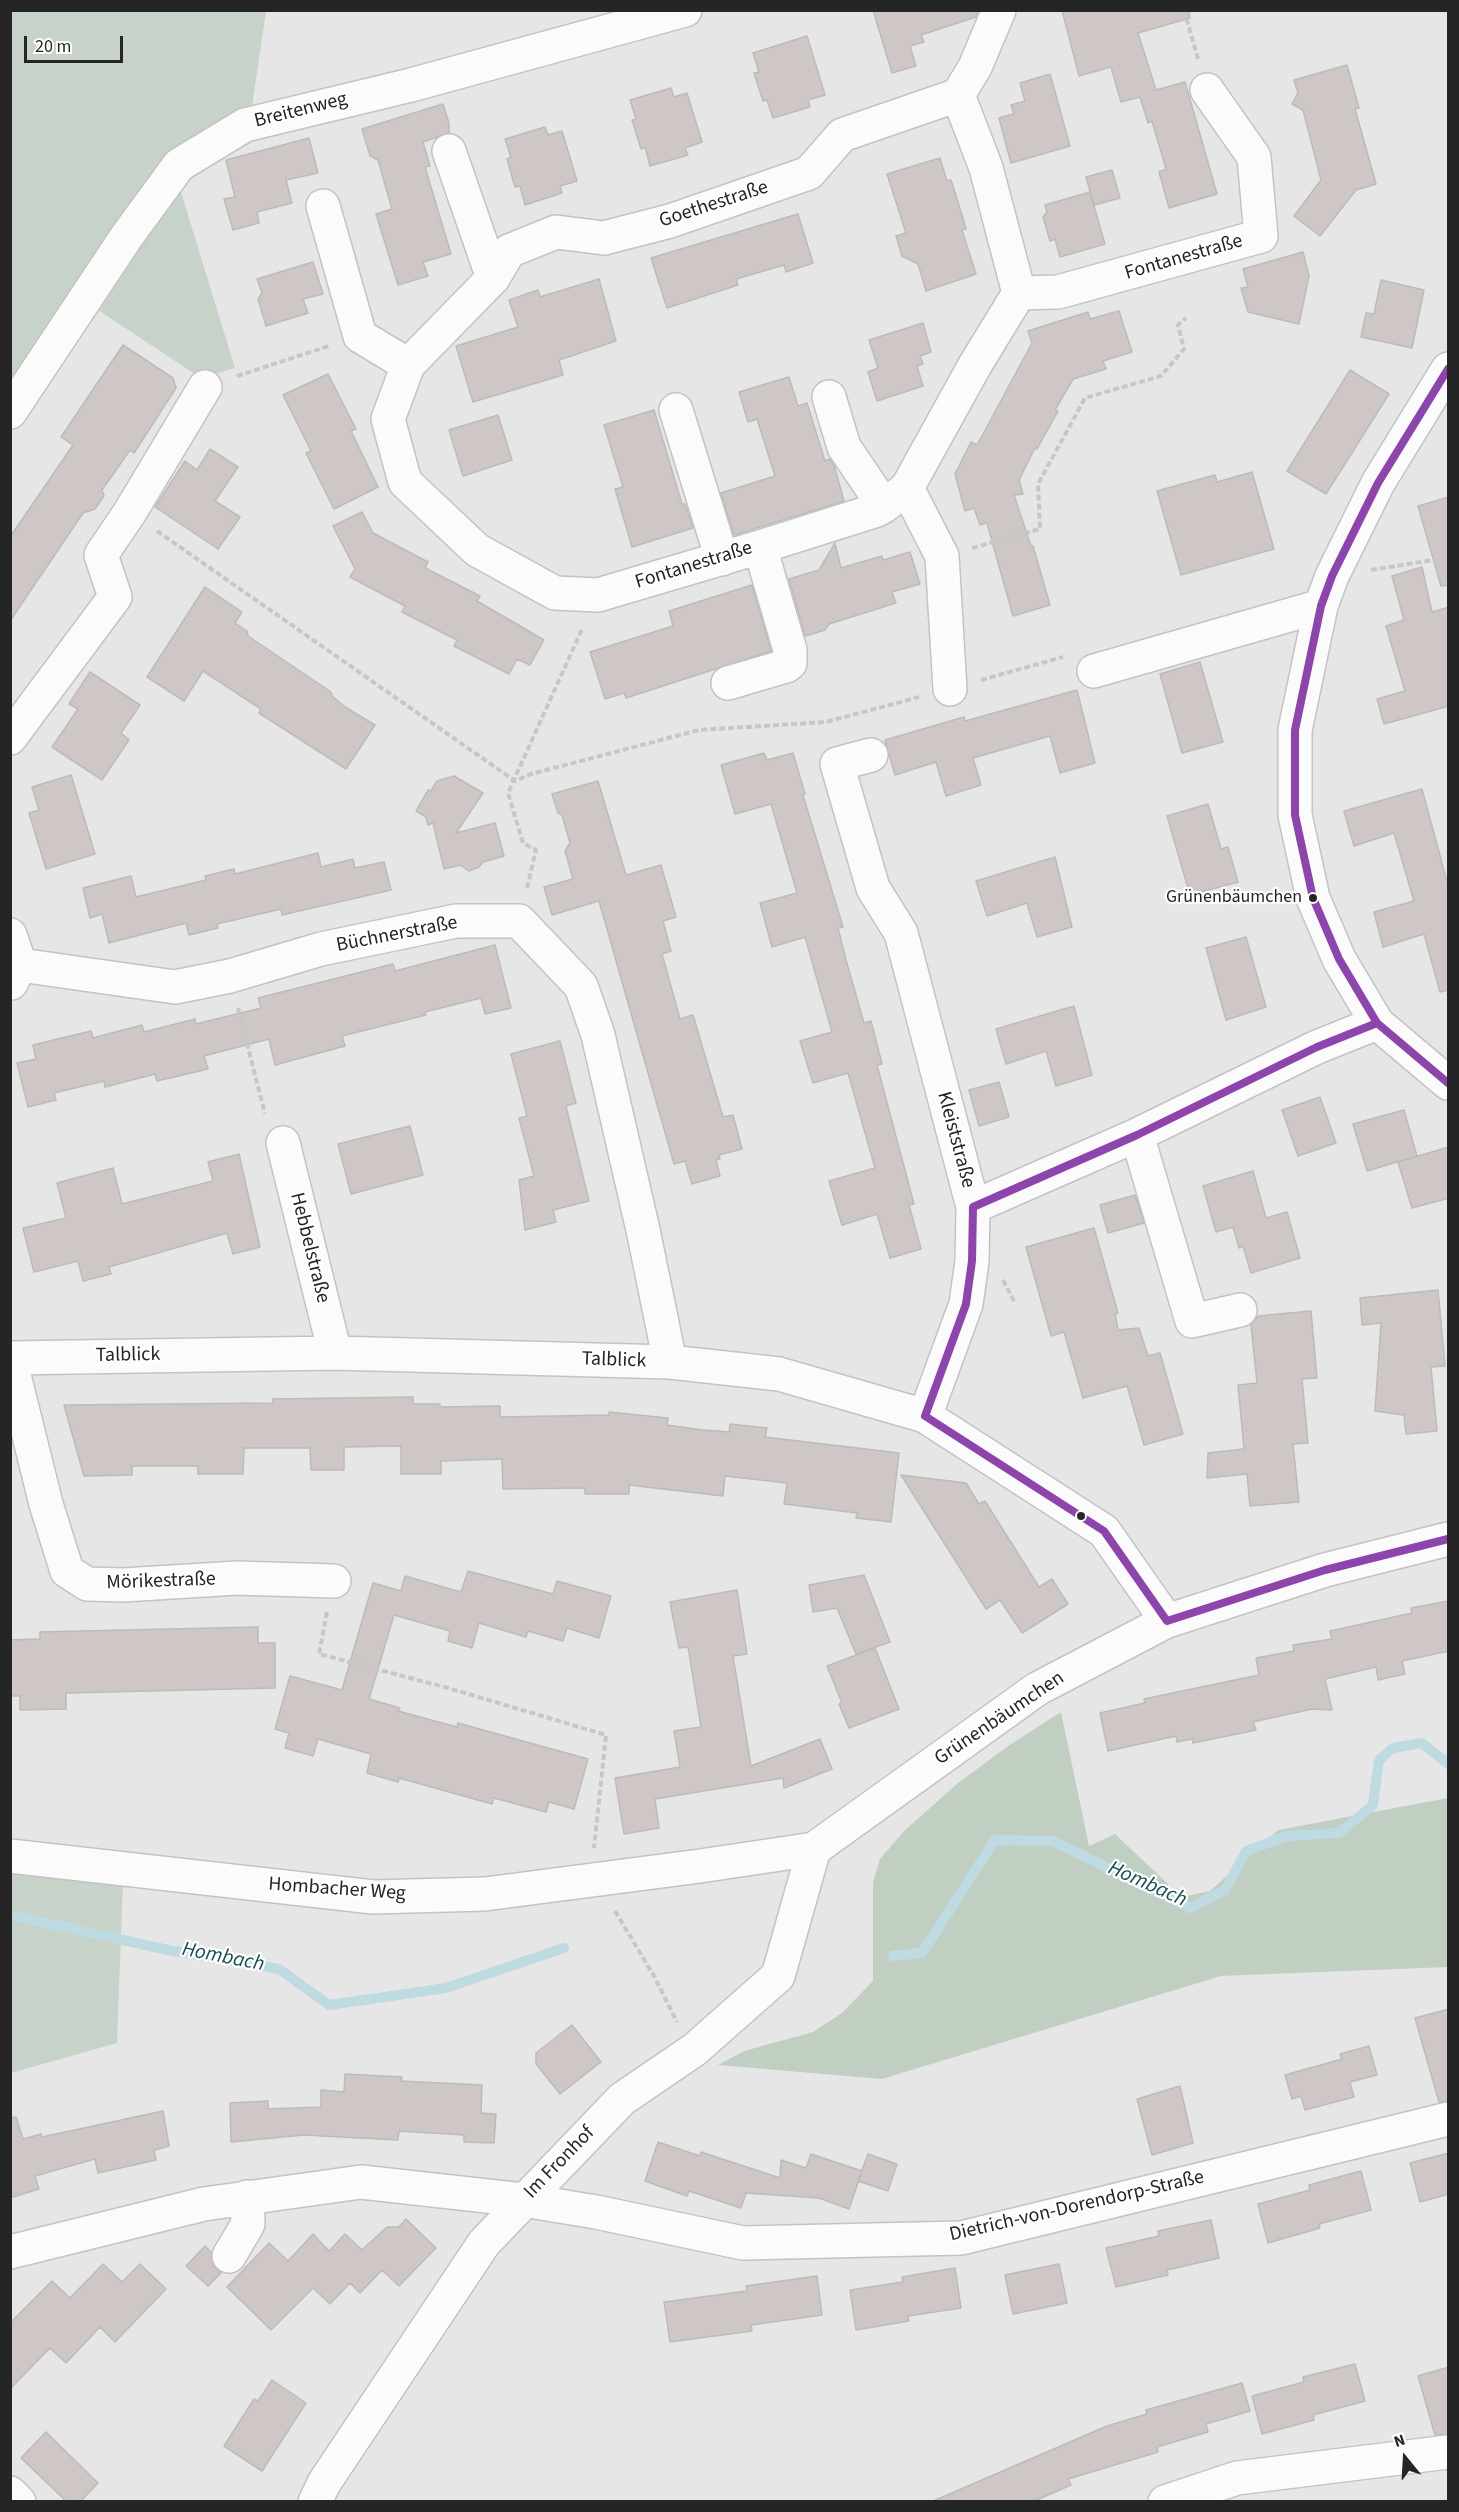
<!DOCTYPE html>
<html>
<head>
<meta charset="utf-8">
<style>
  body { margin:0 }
  #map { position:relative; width:1459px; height:2512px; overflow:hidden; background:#e6e6e7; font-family:"Source Sans 3",sans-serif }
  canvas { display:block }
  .frame { position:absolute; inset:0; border:12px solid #252526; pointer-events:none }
  .north { position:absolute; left:1375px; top:2428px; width:60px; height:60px; -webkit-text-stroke:4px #fff; paint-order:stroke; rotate:342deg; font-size:16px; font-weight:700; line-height:24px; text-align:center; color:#252526 }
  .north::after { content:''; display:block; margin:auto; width:21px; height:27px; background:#252526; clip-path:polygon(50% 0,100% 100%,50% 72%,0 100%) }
  .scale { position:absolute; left:24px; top:36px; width:99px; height:27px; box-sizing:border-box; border:3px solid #252526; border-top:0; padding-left:8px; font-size:18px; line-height:21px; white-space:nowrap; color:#252526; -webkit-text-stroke:4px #fff; paint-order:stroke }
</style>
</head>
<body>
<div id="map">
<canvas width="1459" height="2512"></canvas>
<div class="frame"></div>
<div class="north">N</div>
<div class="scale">20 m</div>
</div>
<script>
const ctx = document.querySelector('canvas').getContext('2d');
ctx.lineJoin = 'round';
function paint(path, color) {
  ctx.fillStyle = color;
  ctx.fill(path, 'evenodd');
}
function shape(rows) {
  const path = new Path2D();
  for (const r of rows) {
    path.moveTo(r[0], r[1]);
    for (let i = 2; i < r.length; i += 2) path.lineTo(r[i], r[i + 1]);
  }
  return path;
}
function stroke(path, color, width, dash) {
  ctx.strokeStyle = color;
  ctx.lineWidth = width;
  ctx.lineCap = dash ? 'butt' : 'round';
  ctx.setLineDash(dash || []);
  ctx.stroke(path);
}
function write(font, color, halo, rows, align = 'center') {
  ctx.font = font + ' "Source Sans 3",sans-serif';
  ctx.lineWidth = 4.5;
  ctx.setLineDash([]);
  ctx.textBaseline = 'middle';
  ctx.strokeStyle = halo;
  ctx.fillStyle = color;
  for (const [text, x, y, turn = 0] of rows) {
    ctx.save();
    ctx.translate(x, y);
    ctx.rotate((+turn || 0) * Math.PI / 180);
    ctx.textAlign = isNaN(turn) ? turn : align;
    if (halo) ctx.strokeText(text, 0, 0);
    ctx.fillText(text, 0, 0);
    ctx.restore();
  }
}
const green = shape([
  [11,11,266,11,251,114,212,128,11,398],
  [180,189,235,368,201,378,95,308],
  [11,1868,123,1882,117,2043,11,2073]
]);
const forest = shape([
  [1061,1712,1089,1846,1115,1834,1168,1884,1169,1900,1210,1891,1278,1830,1448,1798,1448,1967,1221,1976,882,2079,718,2065,744,2051,813,2032,842,2013,873,1981,873,1882,880,1859,904,1831,958,1783,1011,1744]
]);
const stream = shape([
  [10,1915,168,1950,279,1969,329,2005,446,1988,564,1948],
  [893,1956,922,1953,995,1840,1053,1841,1190,1908,1225,1890,1246,1851,1287,1836,1339,1833,1373,1805,1379,1760,1393,1748,1422,1743,1448,1764]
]);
const building = shape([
  [873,10,978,10,976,17,921,35,924,42,910,46,916,66,892,73,873,10],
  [1062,10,1189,10,1190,18,1138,33,1156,90,1185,82,1217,194,1169,208,1159,172,1166,169,1152,121,1148,123,1140,97,1121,102,1111,67,1079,76,1062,10],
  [807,36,825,95,808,100,810,107,773,118,767,100,763,101,754,73,759,72,753,53,807,36],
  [1347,65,1359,108,1355,109,1376,184,1356,190,1320,236,1294,216,1321,180,1303,110,1292,104,1298,93,1294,80,1347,65],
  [1050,74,1070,146,1011,163,999,118,1014,114,1011,105,1025,101,1020,83,1050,74],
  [671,88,674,97,687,93,702,142,685,148,688,155,650,166,645,147,641,149,632,120,636,119,630,100,671,88],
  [443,104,449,123,449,133,423,142,430,166,425,167,451,254,423,262,428,276,398,285,376,214,392,209,378,160,370,156,362,129,443,104],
  [545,127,548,135,562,131,577,181,560,186,562,193,525,205,520,186,515,187,507,159,511,157,505,139,545,127],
  [309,138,318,173,286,180,292,203,257,212,259,223,233,230,224,199,235,197,226,160,309,138],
  [940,158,947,181,951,180,962,215,966,229,962,230,976,274,926,291,918,264,902,256,896,236,906,233,887,174,940,158],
  [1112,170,1120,198,1094,205,1086,177,1112,170],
  [1090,192,1105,244,1060,257,1055,239,1050,241,1043,217,1047,212,1045,205,1090,192],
  [798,214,813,263,786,272,784,265,736,279,738,285,667,308,651,258,798,214],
  [1303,252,1309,276,1299,324,1248,312,1241,288,1248,287,1243,269,1303,252],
  [313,262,323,294,303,299,308,313,266,326,258,299,262,293,257,279,313,262],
  [599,279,616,341,559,360,563,375,473,402,456,346,518,327,509,300,538,290,540,297,599,279],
  [1381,280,1424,290,1412,348,1361,337,1366,313,1374,314,1381,280],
  [1119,311,1132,352,1103,361,1106,369,1073,379,1055,410,1058,411,1037,449,1035,448,1019,480,1023,494,1014,495,1031,546,1033,546,1050,605,1013,616,987,523,980,525,974,508,965,511,955,474,971,442,977,445,1032,343,1028,331,1088,312,1090,319,1119,311],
  [923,323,931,352,920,356,923,364,917,366,923,386,877,401,868,372,878,368,869,340,923,323],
  [123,345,173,378,176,388,134,453,130,450,102,490,104,496,95,509,83,513,10,621,10,537,73,445,61,437,123,345],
  [1350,370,1389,394,1326,494,1287,471,1350,370],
  [328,374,356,429,351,431,378,487,334,509,306,453,311,451,283,395,328,374],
  [789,377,798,406,807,403,825,461,830,459,834,465,844,501,734,535,721,493,775,476,757,419,748,422,739,392,789,377],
  [654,410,682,504,685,504,693,528,632,547,615,489,623,487,604,425,654,410],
  [498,415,512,460,463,476,449,430,498,415],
  [210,449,238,467,215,501,240,517,218,549,155,507,185,461,197,470,210,449],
  [1252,472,1274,549,1181,575,1157,491,1215,475,1217,482,1252,472],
  [1449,497,1449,585,1441,586,1418,506,1449,497],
  [362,512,373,533,428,562,425,568,480,596,477,601,544,640,530,665,517,659,509,674,454,646,457,640,402,612,405,606,350,577,355,569,333,526,362,512],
  [835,543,841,568,882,556,883,560,910,552,920,584,892,592,896,603,829,624,825,630,805,636,789,579,819,570,835,543],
  [1422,567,1432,612,1449,607,1449,706,1384,724,1377,699,1405,691,1386,626,1404,620,1392,576,1422,567],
  [752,585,771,651,626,698,624,693,605,699,590,652,673,626,669,611,752,585],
  [205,587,242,612,235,623,247,631,248,636,331,692,332,696,345,707,375,725,346,769,259,713,261,709,203,671,184,701,147,677,205,587],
  [1200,662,1223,742,1182,753,1160,674,1200,662],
  [90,672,140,705,121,733,129,740,102,780,52,747,78,709,69,704,90,672],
  [1077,690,1095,763,1060,773,1050,736,973,758,981,785,946,796,936,762,895,775,885,740,964,717,965,721,1077,690],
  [764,753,767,760,793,753,805,794,803,795,843,927,838,928,846,960,864,1023,871,1021,882,1064,877,1065,914,1204,909,1205,921,1249,890,1258,877,1214,842,1225,829,1181,875,1168,848,1073,813,1083,800,1041,832,1032,805,937,772,947,760,903,797,893,771,804,735,814,721,765,764,753],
  [71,775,95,854,46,869,29,813,39,810,32,787,71,775],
  [454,776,483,793,456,833,495,823,504,856,483,862,479,867,469,871,460,865,444,869,433,823,428,825,426,817,416,811,428,790,431,791,437,781,454,776],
  [598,781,626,875,661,865,676,917,663,921,671,951,662,954,680,1019,693,1015,723,1117,733,1115,742,1149,719,1155,720,1159,716,1160,720,1176,692,1184,685,1161,674,1164,599,901,552,915,544,887,573,879,565,851,570,843,562,815,558,813,552,794,598,781],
  [1422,789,1449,889,1449,990,1440,992,1424,934,1383,947,1374,912,1414,901,1394,833,1354,846,1344,811,1422,789],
  [1208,804,1221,849,1228,847,1238,882,1190,895,1167,816,1208,804],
  [318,853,321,867,353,859,355,868,384,862,391,890,282,915,281,909,217,924,218,928,189,935,186,923,109,943,102,914,90,918,83,888,131,876,136,897,206,880,205,876,234,869,235,874,318,853],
  [1055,857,1072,927,1037,937,1027,903,987,916,976,881,1055,857],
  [1246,937,1266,1007,1226,1020,1206,948,1246,937],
  [495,945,511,1008,485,1014,481,998,425,1012,426,1015,342,1036,345,1046,275,1065,269,1039,204,1056,208,1069,157,1081,155,1074,105,1087,104,1081,54,1093,56,1100,28,1107,17,1063,36,1059,33,1045,91,1031,93,1038,142,1025,144,1032,195,1019,196,1024,261,1008,258,998,393,964,395,971,495,945],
  [1074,1006,1092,1075,1056,1086,1046,1051,1006,1064,996,1029,1074,1006],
  [560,1041,576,1103,566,1106,589,1201,553,1210,556,1222,525,1230,519,1180,534,1176,519,1118,527,1116,511,1054,560,1041],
  [999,1082,1009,1117,979,1126,969,1090,999,1082],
  [1320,1097,1336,1143,1298,1156,1282,1110,1320,1097],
  [1404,1110,1417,1156,1367,1171,1353,1124,1404,1110],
  [410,1126,423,1175,351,1194,338,1144,410,1126],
  [1449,1147,1449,1198,1412,1208,1398,1162,1449,1147],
  [239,1154,260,1247,233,1254,227,1233,109,1267,111,1274,83,1281,78,1261,34,1272,23,1228,66,1218,57,1183,113,1168,122,1204,213,1181,208,1162,239,1154],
  [1253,1171,1266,1218,1287,1212,1300,1258,1251,1273,1243,1246,1239,1248,1233,1227,1216,1232,1203,1186,1253,1171],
  [1135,1195,1144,1223,1108,1233,1100,1205,1135,1195],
  [1094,1228,1118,1313,1115,1314,1118,1330,1139,1328,1148,1356,1160,1353,1183,1434,1144,1445,1127,1386,1083,1398,1064,1332,1051,1336,1026,1247,1094,1228],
  [1438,1290,1445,1366,1431,1367,1437,1431,1406,1434,1404,1415,1375,1411,1381,1323,1362,1325,1360,1298,1438,1290],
  [1311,1311,1317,1378,1302,1379,1308,1443,1293,1444,1299,1502,1250,1506,1247,1474,1207,1478,1208,1453,1244,1449,1238,1385,1257,1383,1251,1325,1258,1316,1311,1311],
  [413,1397,413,1404,440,1404,440,1407,500,1406,500,1417,609,1415,609,1412,668,1418,667,1425,703,1430,729,1432,730,1424,767,1428,765,1437,899,1453,891,1522,856,1518,857,1513,784,1504,787,1483,725,1476,723,1496,629,1485,629,1494,585,1494,585,1488,503,1489,502,1459,441,1461,441,1474,401,1474,401,1446,344,1447,344,1470,311,1470,310,1448,244,1448,243,1474,198,1474,198,1466,132,1466,132,1475,84,1476,64,1405,273,1403,273,1399,413,1397],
  [901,1475,966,1483,979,1504,985,1501,1039,1587,1052,1579,1068,1604,1022,1633,1000,1600,986,1609,901,1475],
  [468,1571,553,1594,557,1581,611,1596,599,1638,567,1628,563,1641,528,1631,526,1637,479,1623,472,1648,448,1641,450,1631,394,1615,369,1699,400,1708,398,1711,457,1727,458,1723,588,1759,574,1809,549,1802,546,1812,494,1798,492,1804,399,1778,398,1782,367,1773,371,1754,318,1739,313,1756,285,1748,289,1733,275,1729,290,1676,342,1690,373,1583,401,1591,405,1576,461,1592,468,1571],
  [864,1575,890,1642,856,1654,837,1608,813,1612,809,1585,864,1575],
  [737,1590,747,1654,733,1656,751,1766,820,1739,832,1769,784,1788,783,1778,655,1799,659,1828,624,1834,615,1778,680,1767,674,1731,701,1727,688,1647,679,1648,670,1602,737,1590],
  [1449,1601,1449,1651,1402,1661,1405,1674,1378,1680,1376,1667,1325,1679,1332,1710,1312,1709,1253,1722,1256,1730,1193,1743,1192,1739,1177,1742,1176,1736,1108,1751,1100,1713,1145,1703,1144,1699,1259,1675,1256,1658,1294,1651,1293,1645,1332,1639,1330,1631,1412,1613,1411,1608,1449,1601],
  [258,1627,258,1643,275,1643,275,1688,66,1693,66,1709,20,1710,20,1696,10,1696,10,1640,40,1639,40,1632,258,1627],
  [875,1648,899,1709,849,1728,839,1704,842,1703,827,1666,875,1648],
  [1449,2009,1449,2101,1439,2102,1415,2018,1449,2009],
  [572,2025,601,2062,560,2094,536,2064,536,2053,572,2025],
  [1369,2046,1377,2075,1350,2082,1354,2097,1305,2110,1301,2096,1292,2099,1285,2075,1342,2059,1340,2054,1369,2046],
  [345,2074,402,2077,401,2081,482,2085,481,2113,496,2114,494,2143,464,2142,464,2135,399,2131,398,2140,304,2135,231,2142,230,2103,268,2101,268,2109,321,2107,321,2090,344,2092,345,2074],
  [1180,2086,1193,2143,1152,2155,1137,2099,1180,2086],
  [163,2111,169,2146,154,2150,156,2160,98,2173,95,2159,35,2176,39,2189,10,2198,10,2118,16,2117,23,2139,41,2134,42,2137,163,2111],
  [658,2142,700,2156,701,2152,780,2178,781,2160,806,2168,811,2154,862,2171,849,2209,819,2198,746,2193,741,2208,689,2191,687,2196,645,2181,658,2142],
  [1449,2153,1449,2194,1420,2202,1410,2163,1449,2153],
  [868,2154,897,2164,888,2191,858,2181,868,2154],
  [1361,2171,1371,2210,1319,2224,1320,2228,1268,2243,1258,2204,1310,2190,1309,2185,1361,2171],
  [406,2219,436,2248,399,2286,382,2270,360,2293,350,2283,330,2304,313,2288,271,2330,227,2287,269,2243,288,2261,313,2234,329,2251,345,2234,362,2250,387,2227,399,2227,406,2219],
  [1211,2220,1219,2258,1167,2270,1168,2275,1116,2287,1106,2248,1159,2236,1158,2231,1211,2220],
  [205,2246,211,2252,213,2266,221,2273,208,2286,186,2266,205,2246],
  [103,2264,122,2282,140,2264,166,2289,115,2342,100,2327,66,2363,50,2348,10,2389,10,2323,52,2281,70,2298,103,2264],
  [1059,2264,1067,2303,1013,2314,1005,2275,1059,2264],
  [955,2268,961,2308,908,2316,909,2321,856,2330,850,2290,903,2282,902,2277,955,2268],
  [817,2276,822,2315,751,2325,752,2331,670,2342,664,2302,747,2291,746,2286,817,2276],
  [1355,2364,1365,2401,1313,2415,1314,2420,1262,2434,1252,2396,1304,2382,1303,2377,1355,2364],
  [1449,2367,1449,2434,1435,2435,1418,2376,1449,2367],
  [272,2380,306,2403,262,2471,224,2446,254,2399,258,2401,272,2380],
  [1242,2383,1250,2411,1206,2424,1208,2432,1157,2447,1158,2452,1068,2479,1071,2485,1032,2502,931,2502,1107,2426,1147,2414,1146,2410,1242,2383],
  [46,2432,98,2483,80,2502,67,2502,21,2458,46,2432]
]);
const path = shape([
  [1184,10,1198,59],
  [237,376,329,346],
  [157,531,515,781,531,774,699,730,826,722,919,697],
  [972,548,1040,529,1038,484,1085,398,1161,376,1184,349,1178,325,1186,318],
  [1371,570,1433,560,1448,567],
  [981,680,1063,657],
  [527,888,536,850,523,843,508,793,583,627],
  [238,1008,265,1114],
  [1003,1280,1014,1301],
  [327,1612,319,1654,448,1688,606,1735,594,1848],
  [615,1911,654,1976,677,2022]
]);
const minor = shape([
  [958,95,986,168,1019,293,975,365,907,488,884,506,877,510,760,547,598,595,555,593,477,550,405,482,388,419,408,365,493,278,509,251,556,232,604,238,670,221,809,173,842,135,958,95,975,67,999,10],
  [449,151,493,278],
  [323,206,360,336,408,365],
  [1019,293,1058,292,1261,236,1254,157,1207,90],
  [1448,369,1378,483,1332,576,1321,606,1295,730,1295,815,1313,898,1339,959,1377,1023,1448,1083],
  [829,397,844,447,884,506],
  [676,410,722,559],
  [10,412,127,236,179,165,245,125,411,85,685,10],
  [907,488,942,556,950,689],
  [1094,671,1321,606],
  [728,683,786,666,790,663,790,650,760,547],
  [10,738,115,597,101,555,130,512,205,387],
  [871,755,837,764,873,888,901,933,973,1207,972,1261,966,1304,925,1416],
  [10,935,20,965,11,983],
  [20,965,175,987,230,976,321,949,456,921,519,921,581,986,598,1035,643,1230,670,1362],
  [1137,1135,1192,1321,1240,1310],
  [283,1143,335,1353],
  [973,1207,1137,1135,1317,1047,1377,1023],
  [10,1358,335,1353,670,1362,779,1374,925,1416,1104,1531,1167,1621],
  [10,1359,46,1504,67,1571,87,1584,123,1585,237,1578,334,1581],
  [10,1856,373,1897,485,1894,700,1866,814,1849,1037,1689,1167,1621,1325,1570,1448,1539],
  [10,2252,204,2204,361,2182,523,2200,596,2212,743,2243,961,2238,1448,2119],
  [229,2256,248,2224,247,2197],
  [10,2493,19,2502],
  [315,2502,324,2483,484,2243,622,2099,694,2050,778,1976,814,1849],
  [1165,2502,1237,2478,1448,2452]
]);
const bus1 = shape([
  [1448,369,1378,483,1332,576,1321,606,1295,730,1295,815,1313,898,1339,959,1377,1023,1448,1083],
  [1377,1023,1317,1047,1137,1135,973,1207,972,1261,966,1304,925,1416,1104,1531,1167,1621,1325,1570,1448,1539]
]);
const markers = [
  [1313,898,5,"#252526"],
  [1081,1516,5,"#252526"]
];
const busNames = [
  ["Grünenbäumchen",1302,898]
];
const streetNames = [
  ["Breitenweg",301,111,-14],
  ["Goethestraße",714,205,-18],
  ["Fontanestraße",1184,258,-16],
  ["Fontanestraße",694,566,-17],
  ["Büchnerstraße",397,935,-11],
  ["Kleiststraße",955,1140,75],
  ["Hebbelstraße",309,1248,76],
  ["Talblick",128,1356,-1],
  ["Talblick",614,1361,2],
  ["Mörikestraße",161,1582,-2],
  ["Grünenbäumchen",1000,1719,-34],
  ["Hombacher Weg",337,1890,4],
  ["Im Fronhof",560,2163,-46],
  ["Dietrich-von-Dorendorp-Straße",1077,2207,-13]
];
const waterNames = [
  ["Hombach",1147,1885,24],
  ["Hombach",223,1958,11]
];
paint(green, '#c7d2c9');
paint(forest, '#c1cfc3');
stroke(stream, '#bedbe1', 10);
paint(building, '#cec7c6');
stroke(building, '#bcbbbb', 1.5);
stroke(minor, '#c3c3c4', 36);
stroke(path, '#c7c7c8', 4, [6, 3]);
stroke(minor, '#fbfbfb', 33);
stroke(bus1, '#8e44ad', 8);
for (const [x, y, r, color] of markers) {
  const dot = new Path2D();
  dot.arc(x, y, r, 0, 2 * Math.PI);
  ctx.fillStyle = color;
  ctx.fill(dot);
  stroke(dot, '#fff', 2);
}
write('18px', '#252526', '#fff', busNames, 'right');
write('20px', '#252526', '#fff', streetNames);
write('italic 21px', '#144e57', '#fff', waterNames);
</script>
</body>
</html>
